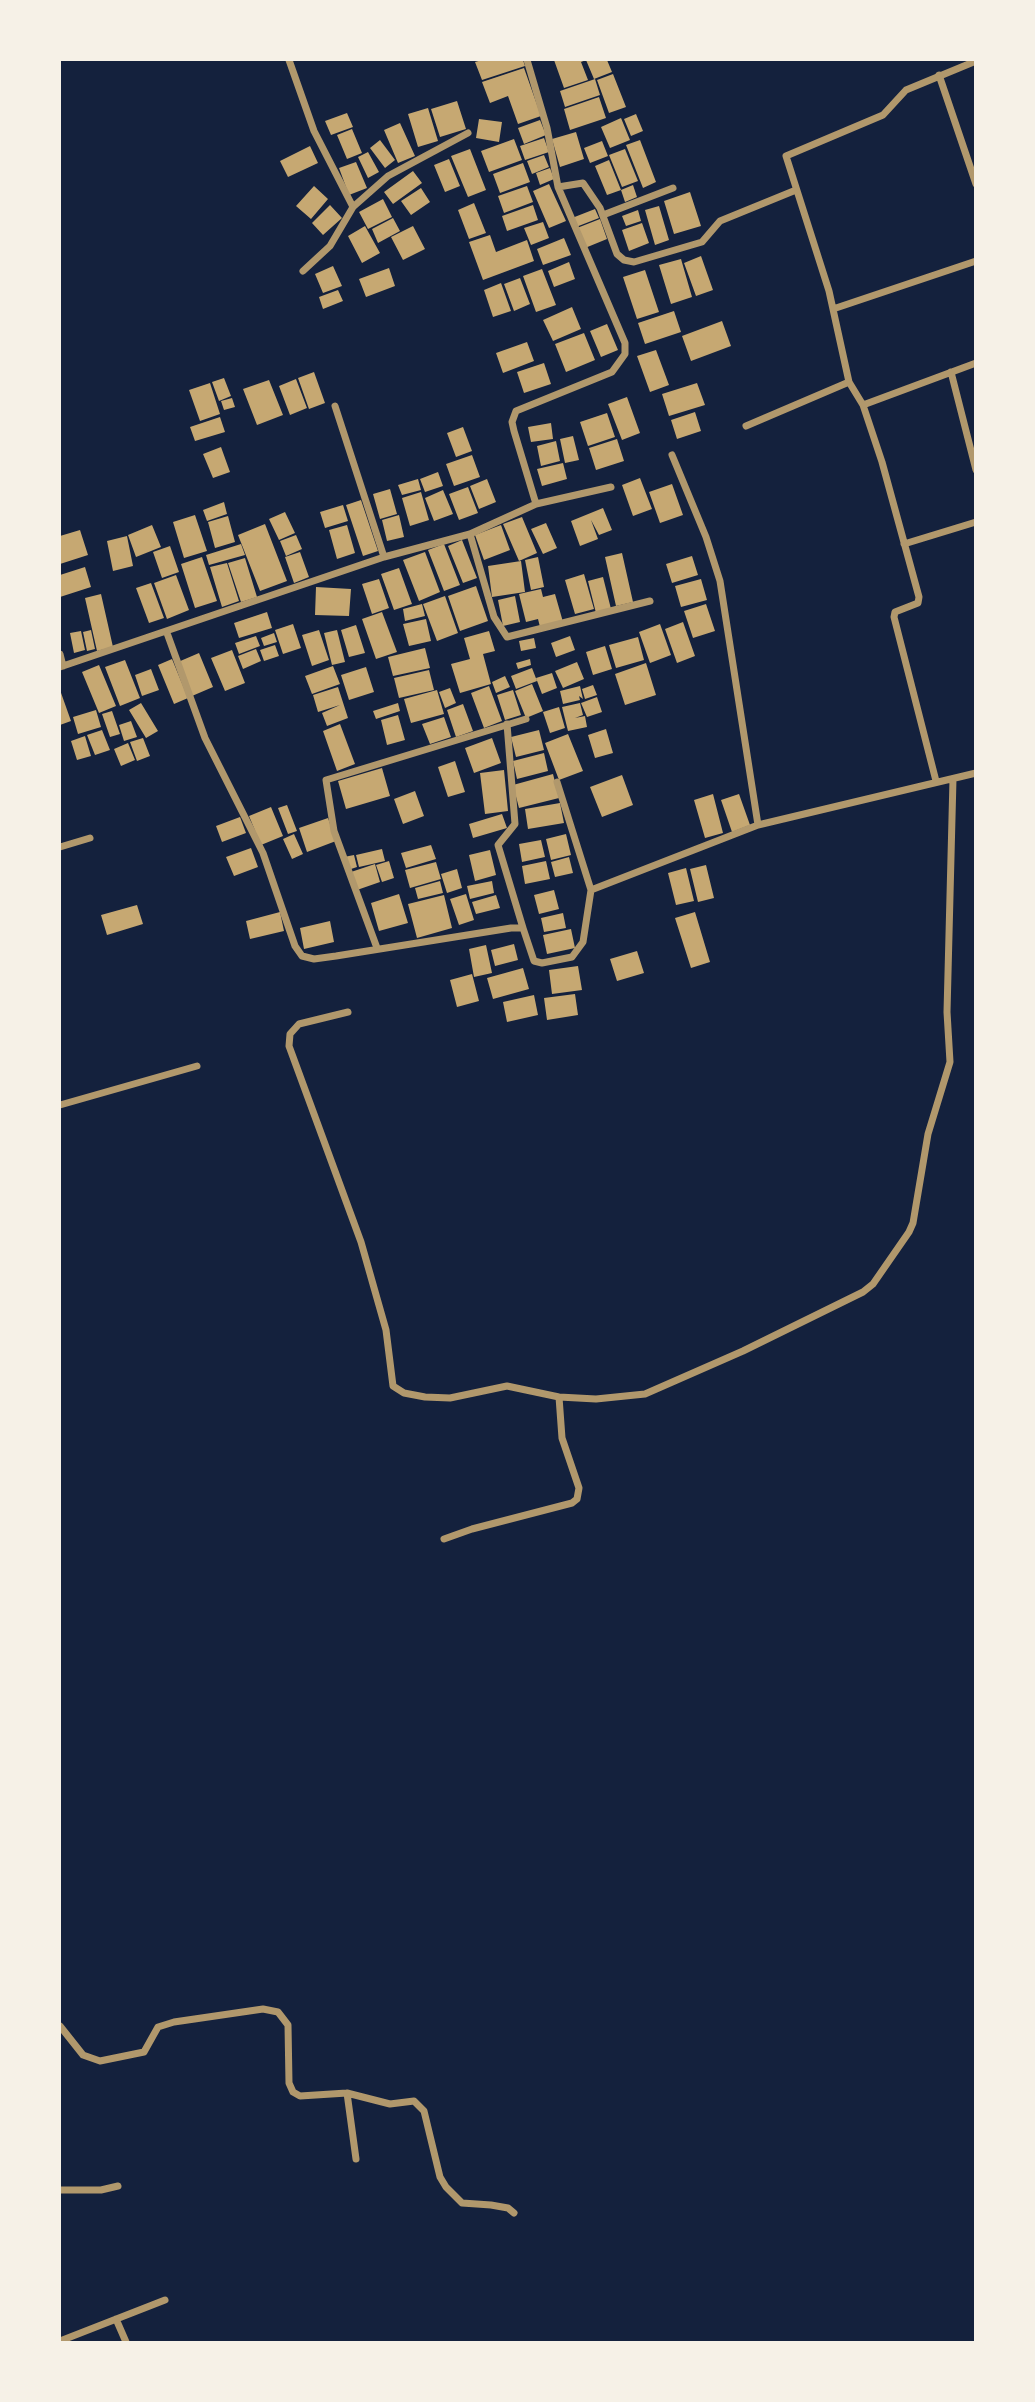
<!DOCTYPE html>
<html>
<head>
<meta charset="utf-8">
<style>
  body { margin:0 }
  #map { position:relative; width:1035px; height:2402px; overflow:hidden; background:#14213d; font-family:Overpass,sans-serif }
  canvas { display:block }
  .frame { position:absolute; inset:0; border:61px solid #f6f1e7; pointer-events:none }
</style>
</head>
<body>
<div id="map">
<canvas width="1035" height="2402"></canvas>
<div class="frame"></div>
</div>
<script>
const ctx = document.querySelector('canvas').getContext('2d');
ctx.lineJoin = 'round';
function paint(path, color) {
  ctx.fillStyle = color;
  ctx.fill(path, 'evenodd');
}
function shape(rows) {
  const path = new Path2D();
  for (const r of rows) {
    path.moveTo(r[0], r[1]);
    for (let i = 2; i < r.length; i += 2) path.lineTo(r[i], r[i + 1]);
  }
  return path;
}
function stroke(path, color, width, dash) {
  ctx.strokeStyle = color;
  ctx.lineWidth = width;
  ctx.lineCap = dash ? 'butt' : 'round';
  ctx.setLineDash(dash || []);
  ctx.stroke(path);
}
const building = shape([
  [482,60,523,60,525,66,482,80,475,62],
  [554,60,586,60,581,62,588,80,564,88],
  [586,60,607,60,612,72,594,79],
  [524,68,541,116,518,124,508,96,490,103,482,82],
  [613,74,626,107,609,113,597,80],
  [595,79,600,95,565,107,560,91],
  [599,97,606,118,570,130,564,109],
  [457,101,466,129,440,137,431,109],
  [428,108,438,141,418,147,408,114],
  [347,113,353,127,331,135,325,121],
  [636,114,643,131,631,136,624,119],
  [621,118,630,140,610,148,601,127],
  [479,119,502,122,499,142,476,138],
  [540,120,546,135,524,144,518,128],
  [400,123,415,156,398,163,384,130],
  [352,129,362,153,347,159,337,135],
  [576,132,584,159,560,167,552,139],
  [544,138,549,152,525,160,520,146],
  [514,139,522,160,489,172,481,151],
  [380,140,395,160,385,168,370,148],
  [640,140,656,182,643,188,626,145],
  [602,141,608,156,590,163,584,148],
  [310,146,318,163,288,177,280,161],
  [470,149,486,190,468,197,451,156],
  [625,149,638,181,622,187,609,155],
  [368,152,379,172,368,178,358,157],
  [544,155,549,167,532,174,527,161],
  [449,159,460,186,445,192,434,165],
  [609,160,621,190,607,195,595,166],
  [356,162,367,188,349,195,339,168],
  [523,163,530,182,500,193,493,174],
  [550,168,554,179,540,185,536,173],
  [413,171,422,183,393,204,384,192],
  [549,184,566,221,549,228,533,191],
  [633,185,637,197,625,202,621,190],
  [314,186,328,199,311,219,296,206],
  [527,186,533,202,504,213,498,196],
  [421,188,430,202,411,215,401,201],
  [690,192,701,226,674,234,664,201],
  [383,199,392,217,368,229,359,212],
  [474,203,486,233,469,239,458,210],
  [330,205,342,218,323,235,312,223],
  [533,205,538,220,507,231,502,216],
  [659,206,669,240,655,245,645,210],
  [595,209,599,218,576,227,572,218],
  [638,210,641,221,626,226,622,216],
  [393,218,400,231,378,243,372,229],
  [600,219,607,239,585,248,577,228],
  [543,222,549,238,531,245,524,228],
  [642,223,649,243,629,251,622,230],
  [365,226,380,253,362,263,348,236],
  [413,226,425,249,403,260,391,237],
  [490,235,496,252,527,240,534,261,483,280,469,242],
  [564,238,571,255,543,265,537,249],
  [701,256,713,290,696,296,684,263],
  [681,259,692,297,671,304,659,265],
  [569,262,575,279,554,287,548,271],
  [333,266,342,286,323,293,315,274],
  [389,268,395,286,366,297,359,279],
  [542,269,556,305,536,312,523,276],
  [645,270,659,312,637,319,623,277],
  [520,278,530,304,514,311,504,284],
  [501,283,511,311,493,317,484,290],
  [338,290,343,301,323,309,319,297],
  [572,307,581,329,553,341,543,320],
  [674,311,681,332,645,344,638,323],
  [722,321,731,346,691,361,682,336],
  [607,324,618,350,601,357,590,331],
  [584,333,595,360,566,372,555,344],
  [527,342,534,361,503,373,496,353],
  [656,350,669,385,650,392,637,356],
  [544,363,551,384,524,393,517,372],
  [314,372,325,403,309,409,298,378],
  [224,378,231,396,219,401,212,382],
  [296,379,307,408,290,415,279,386],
  [269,380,283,415,257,425,243,389],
  [210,383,220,414,200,421,189,390],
  [697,383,705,405,669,416,662,394],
  [627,397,640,433,622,440,608,404],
  [232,398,235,407,224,410,221,401],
  [695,412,701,431,677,439,671,420],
  [607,413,615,437,588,446,580,422],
  [220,417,225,432,195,441,190,427],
  [551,423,553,439,531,442,528,427],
  [463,427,472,451,456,457,447,433],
  [573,436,579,460,565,463,560,439],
  [617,439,624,461,596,470,589,448],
  [556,441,560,461,541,466,537,446],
  [221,447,230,472,213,478,203,454],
  [472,455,480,477,454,486,446,464],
  [563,463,567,479,542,486,537,469],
  [438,472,443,486,425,492,420,479],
  [640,478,652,509,633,516,622,485],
  [418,479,421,490,402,495,398,485],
  [487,479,496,502,479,509,470,486],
  [672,484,683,515,660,523,649,492],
  [468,487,478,513,459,520,449,494],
  [390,489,397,514,380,519,373,494],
  [443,490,453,514,434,521,425,498],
  [421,492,429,520,410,526,402,498],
  [361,500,378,551,363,556,346,505],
  [224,502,227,514,207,521,203,510],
  [343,505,348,521,325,528,320,512],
  [603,508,612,530,599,535,591,520,598,539,580,546,571,521],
  [285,512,295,533,279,540,269,519],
  [195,515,207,551,184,558,173,522],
  [399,515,404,537,387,541,382,520],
  [228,516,235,542,215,548,208,522],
  [522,517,537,553,519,561,503,524],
  [546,523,557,548,543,554,531,529],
  [265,524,287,581,260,591,238,535],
  [152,525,161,547,136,557,128,535],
  [347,525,355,553,337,559,329,530],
  [501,525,510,550,484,560,475,535],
  [80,530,88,555,60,564,60,536],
  [296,535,302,549,286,556,280,541],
  [127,536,133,566,113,571,107,541],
  [462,540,477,578,463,583,448,546],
  [241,544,245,555,209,565,206,555],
  [444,544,460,585,444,591,428,550],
  [170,546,179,572,162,578,153,552],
  [300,552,309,577,294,583,285,557],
  [425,552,440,592,419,601,403,560],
  [622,553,633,602,616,606,605,557],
  [692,556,698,575,672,583,666,564],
  [202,557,217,601,195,608,181,564],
  [538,557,544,587,531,590,525,560],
  [245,558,257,597,241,602,228,563],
  [521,561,525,592,492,597,488,566],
  [227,563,239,601,222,607,210,567],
  [85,567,91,587,60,597,60,575],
  [399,568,412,604,394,610,381,574],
  [584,574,594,609,575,614,565,580],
  [176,575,189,610,167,619,154,583],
  [603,577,611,609,596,613,588,581],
  [379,579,389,608,372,614,362,584],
  [701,579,707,600,681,607,675,586],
  [151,583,164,618,149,623,136,588],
  [476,586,488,621,460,631,448,596],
  [316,587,351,589,349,616,315,615],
  [541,589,543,597,555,594,563,622,540,627,538,619,526,622,519,594],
  [101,594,113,647,97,651,85,598],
  [445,596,458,633,437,641,423,604],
  [515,596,520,622,503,626,498,600],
  [422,604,425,616,405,621,403,609],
  [706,604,715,631,693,638,684,611],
  [267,612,272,628,239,638,234,623],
  [382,612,397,652,376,659,362,619],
  [426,619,431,641,409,646,403,624],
  [683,622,695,656,677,663,665,629],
  [293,624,301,648,283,654,275,630],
  [660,624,671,655,650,663,639,632],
  [356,625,365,653,349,657,341,630],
  [91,630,95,649,87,651,83,632],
  [319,630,329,660,312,666,302,635],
  [337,630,345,662,332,665,324,633],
  [81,631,85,650,74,653,70,633],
  [489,631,495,651,483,654,491,684,460,693,451,664,470,659,464,638],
  [274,633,277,642,264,646,261,638],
  [256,636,260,646,239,654,235,643],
  [570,636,575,650,556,657,551,643],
  [638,637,644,660,616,668,609,645],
  [534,638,536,648,521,651,519,641],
  [275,645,279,656,264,661,260,650],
  [605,646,612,669,593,675,586,652],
  [425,648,430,668,393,676,388,657],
  [256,649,261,661,243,669,238,656],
  [232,650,245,683,225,691,211,658],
  [199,653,213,687,192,696,178,662],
  [172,659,188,698,174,704,158,665],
  [530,659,531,665,518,669,516,663],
  [125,660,140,698,120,706,105,667],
  [577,662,584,679,563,688,555,671],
  [646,663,656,695,625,705,615,674],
  [99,665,116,706,99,713,82,672],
  [333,666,340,684,312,694,305,676],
  [366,667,374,692,349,700,341,675],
  [532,668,537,681,516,689,511,676],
  [151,669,159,690,142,696,135,675],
  [429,670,434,690,399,698,394,678],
  [552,673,557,688,542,694,536,678],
  [505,676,510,687,496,693,492,682],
  [532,684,543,711,526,718,515,691],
  [593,685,597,695,585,699,582,689],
  [489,686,502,721,484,728,471,693],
  [580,686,583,699,579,696,580,700,563,704,560,691],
  [338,687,348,718,327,726,322,713,340,705,318,712,313,695],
  [450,688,456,703,445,708,439,692],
  [60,690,71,721,60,725],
  [437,690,444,714,411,723,404,699],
  [513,690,521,715,505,720,497,695],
  [597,697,602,712,587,717,581,703],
  [141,703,158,731,146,738,129,710],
  [398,703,400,711,376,719,373,711],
  [580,703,583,715,575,718,585,716,587,727,568,731,562,707],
  [463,704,473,731,456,737,447,710],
  [559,707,565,728,550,733,543,712],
  [96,710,101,727,78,734,73,717],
  [112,711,120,734,110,737,102,714],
  [398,715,405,740,387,745,381,720],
  [444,717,451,737,430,744,422,724],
  [131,721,137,737,124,741,119,725],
  [340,724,355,764,337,771,323,731],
  [606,729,613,753,595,758,588,735],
  [102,730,110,750,95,755,87,735],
  [539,730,544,750,516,757,511,737],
  [568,734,583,771,559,780,545,743],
  [85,736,91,756,77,760,71,741],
  [143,738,150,756,137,761,130,742],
  [492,738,501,763,474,773,465,748],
  [128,743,135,760,121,766,114,749],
  [544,753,548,771,517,779,513,761],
  [455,761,465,792,448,797,438,767],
  [382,768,390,796,346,809,338,781],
  [504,770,508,811,485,814,480,773],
  [553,774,559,798,519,808,513,785],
  [622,775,633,805,602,817,590,787],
  [415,791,424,816,403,824,394,799],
  [713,794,723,833,705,838,694,800],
  [739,794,750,825,732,832,721,800],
  [560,803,564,823,528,829,525,809],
  [287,805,297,831,288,834,278,808],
  [271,807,283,836,261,845,249,816],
  [502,814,507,828,473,838,469,824],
  [240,817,246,833,222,842,216,826],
  [328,818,336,841,307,852,299,828],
  [294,834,303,854,292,859,283,839],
  [566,834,571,855,551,860,546,839],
  [541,840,545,857,522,862,519,844],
  [431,845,436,859,406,868,401,853],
  [251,848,258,867,234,876,226,857],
  [382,849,385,861,359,867,356,855],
  [490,850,496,875,475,881,469,855],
  [354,855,357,867,348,870,344,857],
  [569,857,573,873,555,877,551,862],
  [389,861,394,878,382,882,376,865],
  [546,861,550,879,525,884,522,866],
  [436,862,441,879,410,888,405,870],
  [375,864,380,882,357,890,351,872],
  [706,865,714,898,698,902,690,869],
  [686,868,694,901,676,905,668,873],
  [457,869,462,888,447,893,441,874],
  [440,881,443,893,418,899,415,888],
  [492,881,494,893,470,899,467,886],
  [554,890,559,909,539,914,534,895],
  [399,894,408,923,379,931,371,903],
  [466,894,474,920,459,925,450,899],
  [444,895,452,928,417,938,408,904],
  [496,895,500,908,476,914,472,902],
  [137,905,143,924,107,935,101,915],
  [280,912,284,931,250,939,246,921],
  [695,912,710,962,691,968,675,918],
  [563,913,566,928,544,932,541,918],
  [330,921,334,942,304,949,300,928],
  [571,929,575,948,547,954,543,935],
  [514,944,518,960,495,966,491,950],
  [486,945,492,973,474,977,469,949],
  [637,951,644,973,617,981,610,959],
  [578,966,582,990,552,994,549,970],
  [523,968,529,989,493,999,487,978],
  [472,974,479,1001,457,1007,450,980],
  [575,994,578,1015,547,1020,544,998],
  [534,995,538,1015,507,1022,503,1002]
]);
const minor = shape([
  [289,60,314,131,353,207,330,246,303,271],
  [527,60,547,128,558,187,583,183,600,208,617,254,624,260,634,262,702,242,720,221,796,190],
  [939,75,976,184],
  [353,207,388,176,468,133],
  [603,215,673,188],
  [833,309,976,261],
  [951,372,976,470],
  [863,405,976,363],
  [335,406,384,557],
  [746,426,849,382],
  [672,455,706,537,720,581,758,825],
  [536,504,514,431,512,422,516,411,612,372,625,354,625,343,558,187],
  [470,534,494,617,507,637,650,601],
  [904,544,976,522],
  [167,633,205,738,263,853,295,946,302,956,314,959,336,956,511,928,523,928,534,961,542,963,572,957,583,942,591,890,557,782],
  [60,654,63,666],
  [60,667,384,557,470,534,536,504,611,487],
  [507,724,515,824,498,845,523,928],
  [936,781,894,617,895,612,918,603,919,597,882,462,863,405,849,382,829,291,786,156,883,115,906,90,976,61],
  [60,847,90,838],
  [591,890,758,825,976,773],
  [377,948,334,831,326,780,526,719],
  [348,1012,299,1024,290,1034,289,1046,361,1242,386,1330,393,1386,404,1393,425,1397,450,1398,507,1386,559,1397,596,1399,645,1394,743,1351,863,1292,873,1284,909,1232,913,1223,928,1134,950,1062,947,1012,953,779],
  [60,1105,197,1066],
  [444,1539,472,1529,572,1503,577,1499,579,1488,562,1438,559,1397],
  [60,2026,83,2055,100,2061,144,2052,158,2027,174,2022,263,2009,278,2012,288,2025,289,2083,293,2092,300,2096,347,2093,390,2104,414,2101,424,2111,440,2177,446,2187,462,2203,491,2205,508,2208,514,2213],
  [347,2093,356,2159],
  [60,2190,101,2190,118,2186],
  [116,2319,126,2342],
  [60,2341,165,2300]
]);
paint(building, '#c6a872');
stroke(minor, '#b1986c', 7);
</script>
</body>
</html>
